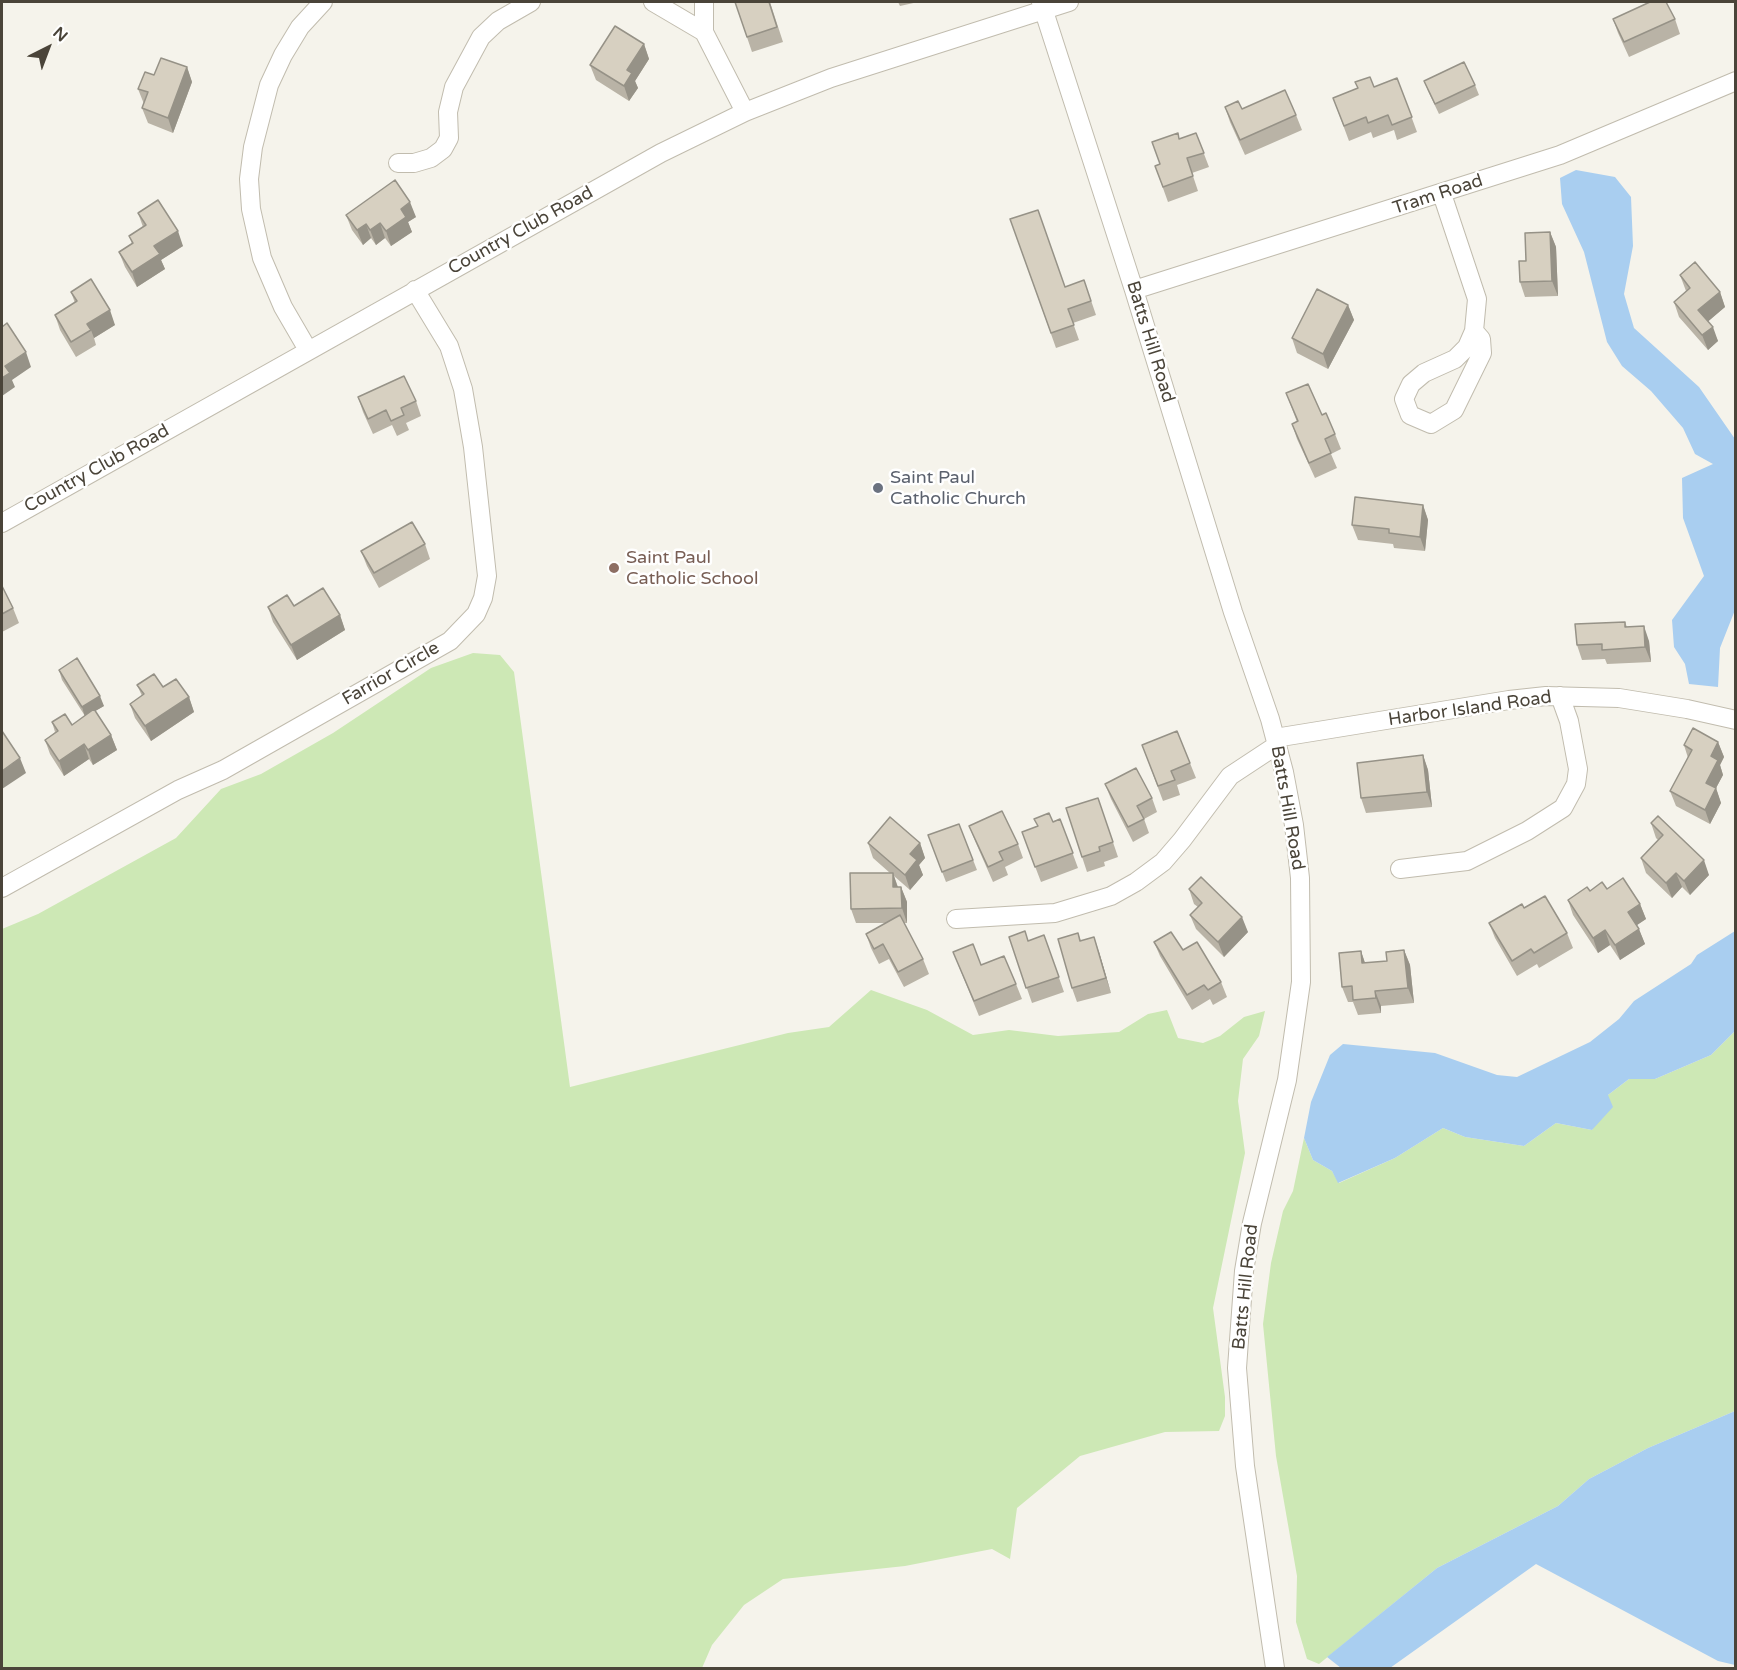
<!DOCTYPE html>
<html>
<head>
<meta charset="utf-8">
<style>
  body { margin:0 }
  #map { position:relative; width:1737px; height:1670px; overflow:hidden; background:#f5f3eb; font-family:"Varela Round",sans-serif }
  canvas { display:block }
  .frame { position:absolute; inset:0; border:3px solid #4a4439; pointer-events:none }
  .north { position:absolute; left:18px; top:18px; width:60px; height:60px; -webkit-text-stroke:4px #fff; paint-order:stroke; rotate:42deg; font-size:16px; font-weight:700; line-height:24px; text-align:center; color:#4a4439 }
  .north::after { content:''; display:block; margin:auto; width:21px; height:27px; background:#4a4439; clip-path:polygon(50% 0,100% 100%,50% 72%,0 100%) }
</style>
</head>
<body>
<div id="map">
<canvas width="1737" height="1670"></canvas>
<div class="frame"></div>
<div class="north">N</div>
</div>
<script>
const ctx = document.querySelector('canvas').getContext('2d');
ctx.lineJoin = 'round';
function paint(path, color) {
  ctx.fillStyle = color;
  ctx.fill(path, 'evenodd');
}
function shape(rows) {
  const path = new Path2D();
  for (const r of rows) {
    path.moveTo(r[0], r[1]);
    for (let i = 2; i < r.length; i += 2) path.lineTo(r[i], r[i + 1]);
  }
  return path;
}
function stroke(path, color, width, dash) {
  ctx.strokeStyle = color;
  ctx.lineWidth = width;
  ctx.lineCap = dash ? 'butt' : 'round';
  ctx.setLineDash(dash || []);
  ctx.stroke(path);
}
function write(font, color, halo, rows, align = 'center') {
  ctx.font = font + ' "Varela Round",sans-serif';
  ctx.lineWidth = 5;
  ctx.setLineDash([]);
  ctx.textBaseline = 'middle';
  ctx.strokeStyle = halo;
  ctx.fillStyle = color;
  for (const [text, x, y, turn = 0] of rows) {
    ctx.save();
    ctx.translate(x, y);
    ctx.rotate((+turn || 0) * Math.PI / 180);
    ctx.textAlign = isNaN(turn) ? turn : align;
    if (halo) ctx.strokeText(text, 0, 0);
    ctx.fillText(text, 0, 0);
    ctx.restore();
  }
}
const green = shape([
  [473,653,500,655,514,672,570,1087,788,1033,829,1027,871,990,927,1010,973,1035,1009,1030,1058,1036,1119,1032,1148,1014,1167,1010,1178,1038,1203,1043,1220,1036,1244,1017,1265,1011,1259,1036,1243,1059,1238,1101,1245,1153,1213,1308,1225,1397,1225,1416,1219,1431,1165,1432,1080,1456,1017,1508,1010,1559,992,1549,905,1566,783,1579,744,1605,712,1645,702,1668,2,1668,2,929,38,914,176,838,221,789,261,774,333,733,431,668],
  [1735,1031,1735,1411,1648,1448,1589,1479,1558,1506,1437,1568,1319,1664,1307,1659,1296,1622,1297,1576,1276,1456,1263,1324,1271,1263,1283,1211,1293,1191,1304,1138,1313,1160,1332,1171,1339,1183,1395,1158,1443,1128,1465,1137,1524,1146,1556,1123,1592,1130,1608,1095,1629,1079,1655,1079,1711,1055]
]);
const water = shape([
  [1576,170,1615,177,1631,197,1633,246,1624,294,1634,328,1699,387,1735,439,1735,610,1720,648,1718,687,1689,684,1685,664,1674,647,1672,620,1704,576,1683,518,1682,478,1713,464,1695,454,1683,428,1651,391,1622,366,1607,342,1584,252,1562,204,1560,178],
  [1735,931,1735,1031,1711,1055,1655,1079,1629,1079,1608,1095,1613,1107,1592,1130,1556,1123,1524,1146,1465,1137,1443,1128,1395,1158,1338,1183,1332,1171,1313,1160,1304,1138,1311,1102,1330,1055,1343,1044,1435,1053,1497,1075,1517,1077,1590,1042,1619,1019,1634,1001,1691,964,1697,955],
  [1735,1411,1735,1665,1718,1661,1536,1564,1390,1668,1341,1668,1327,1657,1437,1568,1558,1506,1589,1479,1648,1448]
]);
const minor = shape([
  [653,2,704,32,745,112],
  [704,2,704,32],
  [1041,2,1134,290,1233,612,1270,719,1284,772,1294,825,1300,878,1301,982,1287,1080,1252,1223,1244,1271,1237,1368,1245,1466,1275,1668],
  [398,163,414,163,431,158,443,149,449,138,448,112,454,87,481,37,498,21,531,2],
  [1442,194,1477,299,1474,331,1467,347,1455,359,1424,373,1411,384,1404,399,1410,415,1431,424,1454,410,1482,353,1481,339,1474,331],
  [1134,290,1560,155,1736,81],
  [308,350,283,307,262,258,251,209,249,179,253,147,269,85,283,55,300,27,323,2],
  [2,523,661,153,745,112,831,78,1069,2],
  [1275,738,1509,700,1546,696,1619,698,1687,709,1736,720],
  [1400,869,1467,861,1527,831,1563,808,1576,784,1578,769,1569,721,1560,696],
  [2,888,178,790,223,770,450,641,476,614,483,598,487,576,473,447,463,389,449,346,415,290],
  [956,919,1055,913,1111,896,1136,882,1163,862,1182,840,1230,776,1277,745]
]);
const wall = shape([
  [735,2,770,2,783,42,752,52],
  [898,2,918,2,900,6],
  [1613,19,1675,19,1680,34,1629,57,1618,33],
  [644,44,649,59,635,81,638,88,629,101,596,80,590,65],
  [187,67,192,82,173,133,148,123,142,108,144,104,138,89,154,75],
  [1397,78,1417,132,1397,140,1394,130,1373,138,1371,132,1349,141,1333,98,1374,87],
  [1424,81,1475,85,1479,95,1439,114,1428,91],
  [1225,107,1296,115,1302,130,1245,155,1230,122],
  [1196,133,1209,167,1192,173,1198,191,1168,202,1155,166,1160,164],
  [138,213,183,246,161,260,165,269,137,287,125,267,119,252,132,244,129,236,143,227],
  [346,215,416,217,408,222,412,232,391,246,385,238,376,245,371,238,363,245,352,230],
  [1010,219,1066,287,1084,280,1096,315,1073,323,1079,340,1056,348],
  [1550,232,1556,247,1558,296,1525,297,1520,282,1526,261],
  [1680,275,1720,292,1725,307,1708,321,1718,341,1708,350,1679,317,1674,302,1686,291],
  [71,292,115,325,94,338,96,345,76,357,60,330,55,315,75,303],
  [1348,305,1354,320,1328,369,1297,353,1292,338],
  [1286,393,1322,415,1335,434,1341,449,1331,454,1337,468,1315,478,1297,439,1292,424,1297,422],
  [358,397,416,401,421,416,406,423,409,430,397,436,392,425,373,434,363,412],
  [1423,505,1428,520,1425,551,1394,548,1393,544,1358,540,1352,525],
  [425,544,430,559,379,588,367,566,361,551],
  [2,586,13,608,19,623,2,632],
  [294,606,340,615,345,630,297,660,273,622,268,607],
  [1625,622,1627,627,1649,641,1651,662,1607,664,1605,659,1582,660,1577,645],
  [59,670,104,706,95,711,111,735,117,750,93,765,89,759,64,776,50,754,45,740,55,732,52,722,72,725,85,716,62,680],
  [137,685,163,687,189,697,194,712,151,741,135,718,130,704,142,696],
  [1177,731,1196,778,1177,785,1180,795,1163,801,1142,745],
  [1718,742,1724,757,1720,765,1723,775,1716,788,1721,803,1710,824,1676,806,1670,791,1688,758,1684,745],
  [1423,755,1428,770,1432,807,1366,813,1361,798],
  [1105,784,1152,798,1157,812,1144,819,1149,833,1133,842,1111,799],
  [1098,798,1118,857,1104,862,1105,866,1087,872,1066,808],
  [1060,819,1078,868,1041,882,1022,832],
  [1651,823,1709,875,1690,895,1682,887,1672,898,1646,873,1641,858,1658,840,1656,838],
  [959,824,977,870,946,882,928,835],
  [969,826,1018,844,1023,858,1005,867,1008,875,993,882,975,841],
  [868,843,920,843,925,858,919,865,923,875,910,890,894,876,898,887,901,887,907,902,907,923,904,923,923,959,929,974,904,987,889,959,879,964,871,948,866,934,886,923,856,923,851,909,890,873,873,858],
  [1189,889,1248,932,1224,957,1196,929,1190,915,1198,907,1194,904],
  [1607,889,1640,904,1646,919,1637,925,1645,944,1620,960,1610,945,1598,953,1573,915,1568,900,1590,891],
  [1524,908,1567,933,1573,948,1539,968,1537,964,1517,976,1495,938,1489,923],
  [1078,933,1081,941,1099,952,1111,993,1077,1002,1072,988],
  [1044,935,1064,992,1032,1003,1009,937,1028,941],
  [1154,942,1183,950,1221,982,1227,997,1213,1005,1210,999,1192,1010,1160,956],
  [1404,950,1410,965,1414,1003,1381,1006,1381,1013,1358,1015,1353,1002,1348,1002,1342,987,1361,951,1365,963,1387,961],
  [953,952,981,965,1016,984,1022,999,979,1016]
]);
const shadedWall = shape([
  [644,44,649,59,635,81,638,88,629,101,624,86,627,70],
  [187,67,192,82,173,133,168,118],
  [410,202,416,217,408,222,412,232,391,246,386,231,401,209],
  [380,223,385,238,376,245,370,230],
  [366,224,371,238,363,245,357,230],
  [178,231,183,246,161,260,165,269,137,287,132,272,154,246],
  [1550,232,1556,247,1558,296,1552,281],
  [1720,292,1725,307,1704,325,1698,310],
  [1348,305,1354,320,1328,369,1323,354],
  [110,310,115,325,94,338,91,330,87,324],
  [1713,327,1718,341,1708,350,1702,335],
  [26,352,31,367,12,380,15,387,2,396,2,378,5,366],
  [1423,505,1428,520,1425,551,1420,537],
  [340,615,345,630,297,660,291,645],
  [1644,626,1649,641,1651,662,1645,647],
  [100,696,104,706,85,717,82,707],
  [189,697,194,712,151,741,145,726],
  [111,735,117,750,93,765,88,750],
  [1718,742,1724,757,1720,765,1723,775,1716,788,1721,803,1710,824,1705,810,1706,783,1711,756],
  [84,744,89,759,64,776,59,761],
  [1423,755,1428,770,1432,807,1427,792],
  [20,758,26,773,2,789,2,771],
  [920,843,925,858,919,865,923,875,910,890,905,875,910,854],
  [1704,860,1709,875,1690,895,1684,881],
  [893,873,898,888,893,887],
  [1676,873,1682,887,1672,898,1666,883],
  [901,887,907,902,907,923,902,908],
  [1640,904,1646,919,1634,927,1628,912],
  [1242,917,1248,932,1224,957,1218,942],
  [1639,929,1645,944,1620,960,1615,945],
  [1605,930,1610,945,1598,953,1593,938],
  [1094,937,1099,952,1111,993,1106,978],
  [1404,950,1410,965,1414,1003,1408,988],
  [1361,951,1366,966,1362,963],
  [1375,991,1381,1006,1381,1013,1376,998]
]);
const building = shape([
  [735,2,769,2,777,27,747,37,735,2],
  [1650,2,1666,2,1675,19,1624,42,1613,19,1650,2],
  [615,26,644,44,627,70,632,73,624,86,590,65,615,26],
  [161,58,187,67,168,118,142,108,148,92,138,89,145,72,154,75,161,58],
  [1464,62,1475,85,1435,104,1424,81,1464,62],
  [1370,77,1374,87,1397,78,1412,117,1392,125,1388,115,1368,123,1366,117,1344,126,1333,98,1358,88,1355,82,1370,77],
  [1285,90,1296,115,1240,140,1225,107,1238,101,1242,109,1285,90],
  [1178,133,1179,139,1196,133,1204,153,1187,158,1193,176,1163,187,1155,166,1160,164,1152,142,1178,133],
  [395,180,410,202,401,209,406,217,386,231,380,223,370,230,366,224,357,230,346,215,395,180],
  [158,200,178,231,154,246,160,254,132,272,119,252,133,243,129,236,146,225,138,213,158,200],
  [1038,210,1065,287,1084,280,1091,301,1068,309,1074,325,1051,333,1010,219,1038,210],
  [1550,232,1552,281,1520,282,1519,261,1526,261,1525,233,1550,232],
  [1695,262,1720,292,1698,310,1713,327,1702,335,1674,302,1690,288,1680,275,1695,262],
  [91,279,110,310,87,324,91,330,71,342,55,315,77,301,71,292,91,279],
  [1317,289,1348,305,1323,354,1292,338,1317,289],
  [7,323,26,352,5,366,10,373,2,378,2,327,7,323],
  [404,376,416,401,401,408,404,415,391,421,386,410,368,419,358,397,404,376],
  [1308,384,1322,415,1326,413,1335,434,1325,439,1331,453,1309,463,1292,424,1298,421,1286,393,1308,384],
  [1355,497,1423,505,1420,537,1389,533,1389,529,1352,525,1355,497],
  [412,522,425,544,374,573,361,551,412,522],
  [2,586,13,608,2,614,2,586],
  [323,588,340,615,291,645,268,607,287,595,294,606,323,588],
  [1625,622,1625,627,1644,626,1645,647,1602,650,1602,644,1577,645,1575,624,1625,622],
  [77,658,100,696,82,707,59,670,77,658],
  [154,674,163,687,176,679,189,697,145,726,130,704,144,694,137,685,154,674],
  [94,709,111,735,88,750,84,744,59,761,45,740,58,731,52,722,65,714,72,725,94,709],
  [1693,728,1718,742,1711,756,1718,760,1706,783,1716,788,1705,810,1670,791,1692,750,1684,745,1693,728],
  [2,731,20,758,2,771,2,731],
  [1177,731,1190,763,1171,771,1175,780,1158,786,1142,745,1177,731],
  [1423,755,1427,792,1361,798,1357,763,1423,755],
  [1136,768,1152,798,1137,806,1144,819,1128,827,1105,784,1136,768],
  [1098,798,1113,842,1099,847,1100,851,1082,857,1066,808,1098,798],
  [1002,811,1018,844,999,852,1003,860,988,867,969,826,1002,811],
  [1049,813,1053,822,1060,819,1073,853,1035,867,1022,832,1038,826,1034,819,1049,813],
  [1658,816,1704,860,1684,881,1676,873,1666,883,1641,858,1663,835,1651,823,1658,816],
  [890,817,920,843,910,854,917,860,905,875,868,843,890,817],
  [959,824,973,860,942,872,928,835,959,824],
  [850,873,893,873,893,887,901,887,902,908,851,909,850,873],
  [1201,877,1242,917,1218,942,1190,915,1202,903,1189,889,1201,877],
  [1623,878,1640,904,1628,912,1639,929,1615,945,1605,930,1593,938,1568,900,1587,887,1590,891,1602,882,1607,889,1623,878],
  [1545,896,1567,933,1534,953,1531,949,1512,961,1489,923,1522,904,1524,908,1545,896],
  [900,915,923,959,898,972,883,944,874,949,866,934,900,915],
  [1025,931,1028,941,1044,935,1059,977,1026,988,1009,937,1025,931],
  [1171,932,1183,950,1197,942,1221,982,1208,990,1204,985,1187,995,1154,942,1171,932],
  [1078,933,1080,941,1094,937,1106,978,1072,988,1058,939,1078,933],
  [973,944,981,965,1004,956,1016,984,974,1001,953,952,973,944],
  [1404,950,1408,988,1375,991,1376,998,1353,1000,1352,986,1342,987,1339,953,1361,951,1362,963,1387,961,1386,952,1404,950]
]);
const markers = [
  [878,488,6,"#6b7280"],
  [614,568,6,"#8d6e63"]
];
const streetNames = [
  ["Tram Road",1438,195,-18],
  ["Country Club Road",521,231,-29],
  ["Batts Hill Road",1150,342,73],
  ["Country Club Road",97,469,-29],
  ["Farrior Circle",391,674,-30],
  ["Harbor Island Road",1470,709,-8],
  ["Batts Hill Road",1287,808,80],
  ["Batts Hill Road",1246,1287,-84]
];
const worshipNames = [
  ["Saint Paul",890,478],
  ["Catholic Church",890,499]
];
const educationNames = [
  ["Saint Paul",626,558],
  ["Catholic School",626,579]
];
paint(green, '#cde8b5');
paint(water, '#a9cef0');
stroke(minor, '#c1bcae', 20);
stroke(minor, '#fff', 18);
paint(wall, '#b9b3a6');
paint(shadedWall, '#969287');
paint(building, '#d7d0c1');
stroke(building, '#969287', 1.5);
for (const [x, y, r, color] of markers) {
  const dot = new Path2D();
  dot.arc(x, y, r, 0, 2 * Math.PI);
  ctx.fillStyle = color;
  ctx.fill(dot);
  stroke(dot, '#fff', 2);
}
write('18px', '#4a4439', '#fff', streetNames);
write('18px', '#5b616d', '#fff', worshipNames, 'left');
write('18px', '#785e54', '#fff', educationNames, 'left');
</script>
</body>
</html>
